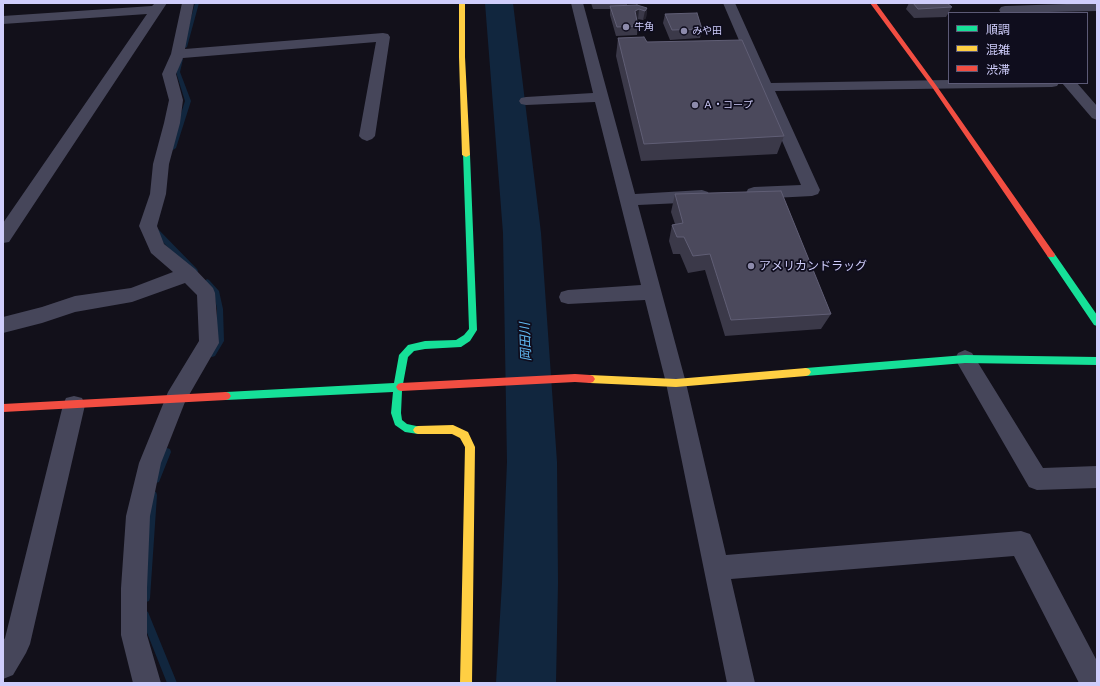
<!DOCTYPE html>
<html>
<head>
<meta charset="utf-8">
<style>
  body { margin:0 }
  #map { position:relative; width:1100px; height:686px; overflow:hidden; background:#12101a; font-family:Cabin,"Noto Sans JP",sans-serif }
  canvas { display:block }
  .frame { position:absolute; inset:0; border:4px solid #cfcdfb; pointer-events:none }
  .legend { position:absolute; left:948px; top:12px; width:140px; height:72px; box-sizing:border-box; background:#0f0d1d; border:1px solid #5c5a76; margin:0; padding:5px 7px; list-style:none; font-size:12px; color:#cfcdfb }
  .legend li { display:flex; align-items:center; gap:8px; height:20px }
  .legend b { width:20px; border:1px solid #5c5a76 }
</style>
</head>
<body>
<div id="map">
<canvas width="1100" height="686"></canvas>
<div class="frame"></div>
<ul class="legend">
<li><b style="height:5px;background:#16e098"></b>順調</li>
<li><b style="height:5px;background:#ffcf43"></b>混雑</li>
<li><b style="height:5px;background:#f24e42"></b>渋滞</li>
</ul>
</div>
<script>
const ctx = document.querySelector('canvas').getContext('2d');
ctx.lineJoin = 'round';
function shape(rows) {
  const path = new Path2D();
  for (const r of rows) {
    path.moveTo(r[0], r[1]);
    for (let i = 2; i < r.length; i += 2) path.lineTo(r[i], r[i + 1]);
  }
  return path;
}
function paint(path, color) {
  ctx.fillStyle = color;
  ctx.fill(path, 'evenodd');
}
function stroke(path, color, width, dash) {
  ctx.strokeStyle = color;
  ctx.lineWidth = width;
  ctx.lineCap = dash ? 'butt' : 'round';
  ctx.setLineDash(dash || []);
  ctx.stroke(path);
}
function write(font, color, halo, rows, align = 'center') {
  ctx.font = font + ' Cabin,"Noto Sans JP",sans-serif';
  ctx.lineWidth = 3.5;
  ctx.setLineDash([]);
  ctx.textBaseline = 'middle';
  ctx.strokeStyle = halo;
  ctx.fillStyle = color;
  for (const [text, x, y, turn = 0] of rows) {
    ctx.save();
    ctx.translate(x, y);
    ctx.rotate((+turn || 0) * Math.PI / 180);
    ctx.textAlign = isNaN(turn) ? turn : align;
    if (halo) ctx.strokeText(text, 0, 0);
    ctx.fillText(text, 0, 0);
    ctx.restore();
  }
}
const stream = shape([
  [195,3,199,3,187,47,185,48,183,47,195,3],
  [179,58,183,59,180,72,191,101,176,148,173,150,170,148,185,101,176,72,179,58],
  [153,228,157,228,197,269,198,271,197,273,193,273,153,232,152,230,153,228],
  [207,279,209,280,219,291,223,309,224,341,215,356,212,357,209,356,208,354,217,340,217,309,214,294,204,282,207,279],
  [167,448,170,449,171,452,159,482,156,483,153,482,152,479,164,449,167,448],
  [153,491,156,492,157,495,150,598,149,601,146,602,143,601,142,598,149,495,150,492,153,491],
  [145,610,148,612,177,683,167,683,140,615,142,612,145,610]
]);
const river = shape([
  [485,3,513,3,541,233,557,462,558,583,556,683,496,683,502,583,507,462,503,233,485,3]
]);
const street = shape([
  [155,3,167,3,9,242,3,243,3,223,147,14,3,24,3,16,152,6,155,3],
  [182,3,194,3,185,49,383,33,388,34,390,37,375,136,372,139,367,141,362,139,359,136,376,42,183,58,176,74,183,100,180,123,169,164,166,194,157,226,164,244,195,269,213,288,215,293,219,343,185,402,161,463,150,516,147,588,147,635,161,683,133,683,121,635,121,588,126,516,139,463,168,392,199,341,197,295,185,283,132,302,75,312,42,323,3,333,3,317,42,307,75,296,131,288,173,272,151,253,139,226,150,194,153,164,164,123,169,100,162,74,171,54,182,3],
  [571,3,583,3,635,194,702,190,708,192,710,196,708,200,702,202,638,205,686,383,726,555,1021,531,1030,534,1097,661,1097,683,1079,683,1014,556,731,579,755,683,727,683,666,383,645,300,568,304,561,302,559,297,561,292,568,290,641,285,595,102,526,105,521,104,519,101,521,98,526,97,593,93,571,3],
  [723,3,735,3,771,83,949,80,949,83,1059,83,1057,86,1052,87,775,91,820,190,818,194,812,196,754,199,748,197,746,193,748,189,754,187,801,185,723,3],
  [1097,3,1097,11,1001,13,999,10,1001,7,1005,6,1097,3],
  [1062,83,1077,83,1097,106,1097,120,1092,118,1062,83],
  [965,350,972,353,1043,468,1097,466,1097,488,1037,490,1029,487,955,359,958,353,965,350],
  [74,396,82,398,85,405,30,644,26,653,13,675,3,679,3,641,5,638,63,405,66,398,74,396]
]);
const fast = shape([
  [463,153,466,153,470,155,477,330,470,341,461,347,425,349,414,351,408,357,403,384,406,387,402,391,401,413,402,420,407,424,421,427,423,430,421,433,418,434,405,432,395,425,391,413,393,392,226,400,223,399,221,396,223,393,226,392,394,383,399,355,408,345,425,341,456,340,464,335,469,329,463,153],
  [1051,252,1054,253,1097,315,1097,326,1094,325,1048,257,1047,255,1048,253,1051,252],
  [965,355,1097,357,1097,365,965,363,806,376,803,375,801,372,803,369,806,368,965,355]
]);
const slow = shape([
  [459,3,465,3,465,57,470,155,466,157,462,155,459,57,459,3],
  [806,368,809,369,811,372,809,375,806,376,676,387,590,383,587,382,585,379,587,376,590,375,676,379,806,368],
  [453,425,468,432,475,447,472,683,460,683,465,447,460,438,452,434,418,434,415,433,413,430,415,427,418,426,453,425]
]);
const jam = shape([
  [870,3,876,3,936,85,1054,253,1055,255,1054,257,1048,257,932,87,870,3],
  [575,374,590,375,593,376,595,379,593,382,590,383,575,382,401,391,398,390,396,387,398,384,401,383,575,374],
  [226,392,229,393,231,396,229,399,226,400,3,412,3,404,226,392]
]);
const wall = shape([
  [591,3,627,3,627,5,647,8,646,18,643,20,637,19,638,26,637,35,616,36,610,15,610,9,593,9],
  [909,3,947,3,952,7,946,17,914,18,906,9],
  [665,14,702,29,700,38,670,40,663,23],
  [618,38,647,42,784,136,777,154,641,161,616,56],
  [675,194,831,314,821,329,725,336,705,270,688,273,680,254,673,254,669,241,672,225,675,224,671,212]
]);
const shadedWall = shape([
  [647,8,646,18,643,20,645,11],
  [639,9,638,19,634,20,635,11]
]);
const building = shape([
  [913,3,947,3,952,7,918,9,913,3],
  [637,5,647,8,645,11,639,9,635,11,638,26,617,27,610,6,637,5],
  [697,13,702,29,672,30,665,14,697,13],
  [644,37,647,42,742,40,784,136,644,144,618,38,644,37],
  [781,191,831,314,731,320,710,254,693,256,684,237,677,237,672,225,683,223,675,194,781,191]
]);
const markers = [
  [626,27,4,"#8d8bac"],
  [684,31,4,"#8d8bac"],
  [695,105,4,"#8d8bac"],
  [751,266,4,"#8d8bac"]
];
const farPoinames = [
  ["牛角",634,27],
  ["みや田",692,31],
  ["Ａ・コープ",703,105]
];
const poiNames = [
  ["アメリカンドラッグ",759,266]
];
const waterNames = [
  ["岡田川",526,342,-92]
];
paint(stream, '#11263e');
paint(river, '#11263e');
paint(street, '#46465a');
paint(fast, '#16e098');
paint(slow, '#ffcf43');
paint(jam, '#f24e42');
paint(wall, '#3b3949');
paint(shadedWall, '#24222e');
paint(building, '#4b495c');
stroke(building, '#605e75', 1);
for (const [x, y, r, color] of markers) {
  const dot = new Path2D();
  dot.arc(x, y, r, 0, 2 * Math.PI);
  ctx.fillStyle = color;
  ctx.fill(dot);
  stroke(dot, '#0f0d1d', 1.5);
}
write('10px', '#cfcdfb', '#0f0d1d', farPoinames, 'left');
write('12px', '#cfcdfb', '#0f0d1d', poiNames, 'left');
write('italic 13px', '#62bbf4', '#0f0d1d', waterNames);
</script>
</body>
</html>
